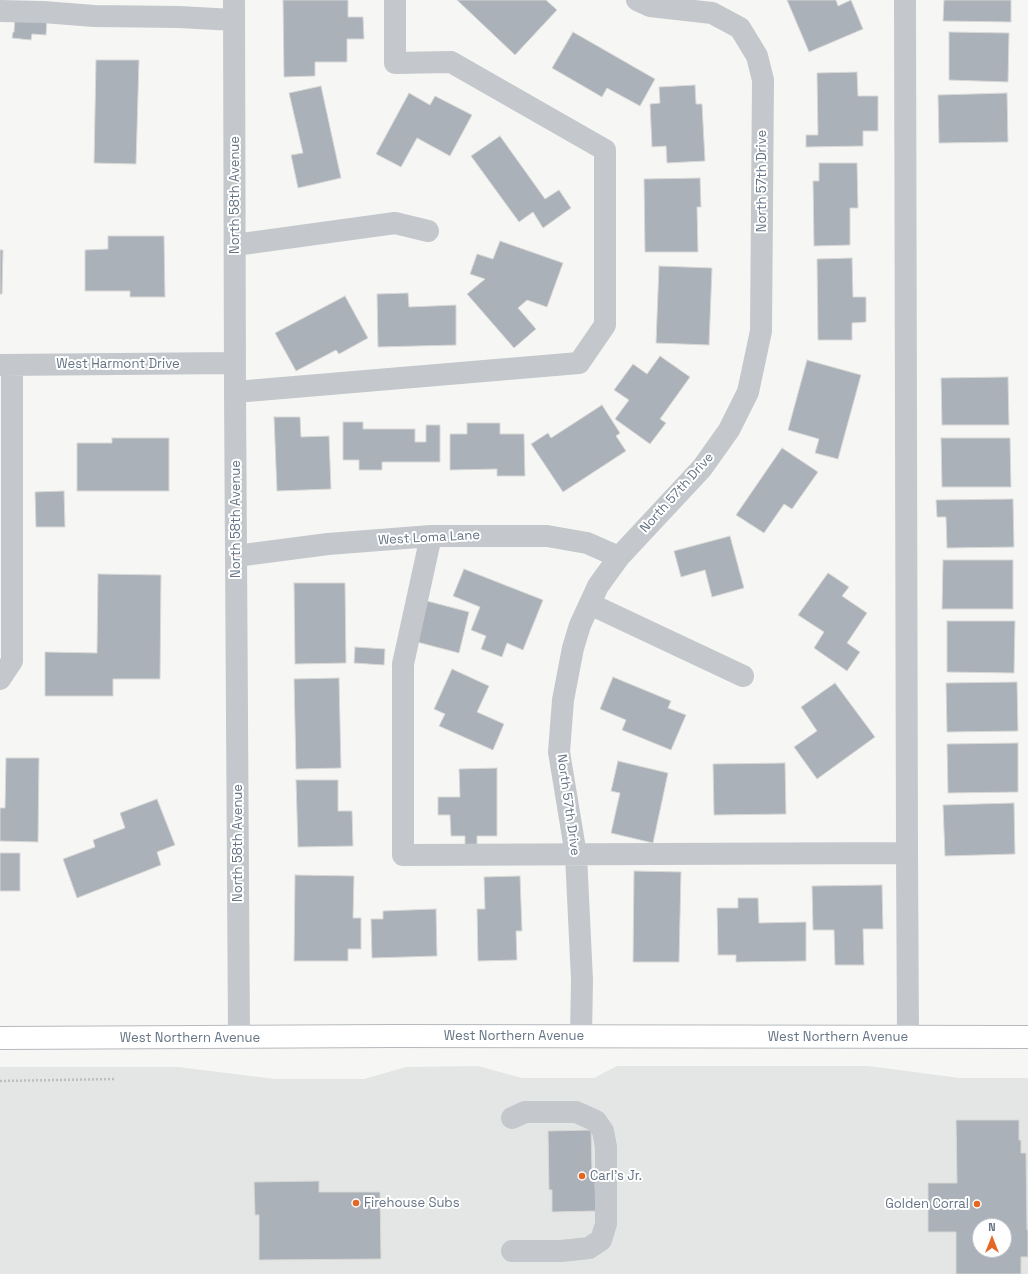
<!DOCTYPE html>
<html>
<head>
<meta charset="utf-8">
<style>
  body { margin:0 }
  #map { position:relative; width:1028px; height:1274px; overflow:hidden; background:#f6f7f4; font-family:"Space Grotesk",sans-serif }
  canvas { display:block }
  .north { position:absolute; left:972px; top:1218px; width:40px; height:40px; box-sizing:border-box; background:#fff; border:1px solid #c1c7ce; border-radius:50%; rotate:0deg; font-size:11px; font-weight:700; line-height:16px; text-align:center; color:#657485 }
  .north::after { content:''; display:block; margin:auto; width:14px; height:18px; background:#e66624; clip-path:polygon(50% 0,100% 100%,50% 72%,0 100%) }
</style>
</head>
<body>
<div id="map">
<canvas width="1028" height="1274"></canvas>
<div class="north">N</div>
</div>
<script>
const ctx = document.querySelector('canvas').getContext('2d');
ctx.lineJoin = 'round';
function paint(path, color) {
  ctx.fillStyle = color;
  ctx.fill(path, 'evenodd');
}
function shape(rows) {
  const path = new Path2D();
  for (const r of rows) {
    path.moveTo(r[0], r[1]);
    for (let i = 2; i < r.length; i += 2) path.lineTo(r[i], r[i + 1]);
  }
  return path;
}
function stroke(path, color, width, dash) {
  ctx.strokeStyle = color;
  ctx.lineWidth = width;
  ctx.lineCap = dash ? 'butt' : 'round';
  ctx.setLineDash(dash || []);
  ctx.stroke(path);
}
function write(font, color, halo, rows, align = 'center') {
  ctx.font = font + ' "Space Grotesk",sans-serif';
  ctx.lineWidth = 4;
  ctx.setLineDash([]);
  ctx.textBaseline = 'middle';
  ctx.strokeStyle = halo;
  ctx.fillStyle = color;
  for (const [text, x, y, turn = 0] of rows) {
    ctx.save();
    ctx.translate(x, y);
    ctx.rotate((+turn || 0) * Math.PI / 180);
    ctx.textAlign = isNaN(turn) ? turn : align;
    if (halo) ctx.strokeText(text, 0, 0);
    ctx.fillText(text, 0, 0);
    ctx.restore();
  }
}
const built = shape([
  [478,1066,522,1078,594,1078,617,1066,868,1066,960,1078,1028,1078,1028,1274,0,1274,0,1067,178,1067,275,1079,364,1079,406,1067],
  [980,1226,1004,1226,1004,1250,980,1250]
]);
const building = shape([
  [283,0,348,0,348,17,363,17,364,39,347,39,347,62,315,62,315,76,284,77,283,0],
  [457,0,546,0,557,10,515,55,457,0],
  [787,0,836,0,838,6,851,0,863,29,809,52,787,0],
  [944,0,1011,0,1011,22,943,21,944,0],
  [15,16,47,19,46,35,32,34,31,40,12,38,13,32,14,32,15,16],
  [573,32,655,79,640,106,607,88,602,97,552,68,573,32],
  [949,32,1009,33,1008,82,949,80,949,32],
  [96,60,139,60,136,164,94,163,96,60],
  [857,72,858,96,878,96,878,131,863,131,863,146,806,147,806,135,818,135,817,73,857,72],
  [695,85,696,104,702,104,705,161,667,163,666,146,652,147,650,104,660,103,659,87,695,85],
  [321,86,341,178,298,188,291,155,303,153,289,93,321,86],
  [409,93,430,105,435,96,472,115,450,156,417,138,401,167,376,154,409,93],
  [1007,93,1008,142,939,143,938,95,1007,93],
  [500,136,545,199,559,190,571,208,543,228,533,212,519,222,471,156,500,136],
  [819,163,857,163,858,208,850,208,850,245,814,246,813,181,819,181,819,163],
  [700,178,701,207,697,207,698,252,645,252,644,179,700,178],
  [108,236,164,236,165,297,130,297,130,291,85,291,85,250,108,249,108,236],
  [500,241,563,263,547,307,527,300,518,308,536,329,514,348,467,294,485,279,470,274,477,254,493,259,500,241],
  [0,250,3,250,2,294,0,294,0,250],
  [852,258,853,297,866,297,866,322,852,323,852,340,818,340,817,259,852,258],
  [659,266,712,268,709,345,656,343,659,266],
  [408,293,409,307,456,305,456,345,378,347,377,294,408,293],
  [345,296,368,338,339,354,336,350,296,371,275,333,345,296],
  [660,356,690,377,660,419,666,423,650,444,615,419,629,400,614,390,633,364,647,374,660,356],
  [807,360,861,375,838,459,815,453,819,439,788,430,807,360],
  [1008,377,1009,425,942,425,941,378,1008,377],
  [602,405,620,433,616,436,626,451,563,492,531,444,548,433,551,438,602,405],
  [274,417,300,417,301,437,329,436,331,489,277,491,274,417],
  [343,422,363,422,363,429,415,429,415,442,426,442,426,425,440,425,440,462,382,462,382,470,359,470,359,460,343,460,343,422],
  [467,423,500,423,500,434,524,434,525,476,497,476,497,469,450,470,450,434,467,434,467,423],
  [112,438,169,438,169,491,77,491,77,443,112,443,112,438],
  [941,438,1010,438,1011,487,942,487,941,438],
  [782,448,818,472,792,509,784,504,764,533,736,515,782,448],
  [64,491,65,527,36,527,35,492,64,491],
  [1013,499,1014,547,947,548,946,517,937,517,936,500,1013,499],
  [730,536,744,588,712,597,705,570,681,577,674,551,730,536],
  [943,560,1013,560,1013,609,942,609,943,560],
  [464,569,543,600,523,650,507,643,502,657,481,649,486,636,471,630,480,607,453,596,464,569],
  [828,573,849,587,842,596,867,613,847,643,860,652,847,671,814,648,824,632,798,615,828,573],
  [98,574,161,575,160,679,113,679,113,696,45,696,45,652,97,653,98,574],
  [294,583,345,583,346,663,295,664,294,583],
  [427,601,469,612,459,653,417,642,427,601],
  [947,621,1015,621,1014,673,947,672,947,621],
  [355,647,385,649,384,665,354,663,355,647],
  [452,669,489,686,477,712,504,724,493,750,439,726,445,714,434,709,452,669],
  [613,677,671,701,668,708,686,715,671,750,622,730,626,720,600,709,613,677],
  [339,678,341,768,296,769,294,679,339,678],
  [1017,682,1018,731,947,732,946,683,1017,682],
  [835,683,875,737,817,779,794,747,817,731,801,707,835,683],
  [1018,743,1018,792,948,793,947,744,1018,743],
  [6,758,39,758,38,842,0,841,0,808,5,808,6,758],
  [618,761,668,773,653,843,611,833,620,793,611,791,618,761],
  [785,763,786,814,714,815,713,764,785,763],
  [497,768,497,836,477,836,477,846,465,846,465,836,451,836,450,815,438,815,438,797,460,797,459,769,497,768],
  [296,780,338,780,338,811,352,811,353,846,298,847,296,780],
  [157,799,175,845,157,852,161,865,77,898,63,859,95,847,93,840,125,828,120,813,157,799],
  [1014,803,1015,854,945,856,943,805,1014,803],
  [0,853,20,853,20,891,0,891,0,853],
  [634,871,681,872,679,962,633,962,634,871],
  [295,875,354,876,353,918,361,918,361,949,348,949,348,961,294,961,295,875],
  [520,876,522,931,516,931,517,960,478,961,477,909,485,909,484,877,520,876],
  [882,885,883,929,863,929,864,965,835,965,834,930,813,930,812,886,882,885],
  [738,898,758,898,759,923,806,922,806,961,736,962,736,955,718,955,717,908,738,908,738,898],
  [436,909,437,956,372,958,371,919,383,919,383,911,436,909],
  [956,1120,1019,1120,1019,1140,1021,1140,1021,1153,1026,1153,1027,1230,1028,1230,1028,1257,1021,1257,1021,1274,956,1274,956,1232,928,1232,928,1183,957,1183,956,1120],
  [980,1226,1004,1226,1004,1250,980,1250,980,1226],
  [591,1130,592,1170,615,1170,615,1183,595,1183,596,1211,552,1212,552,1190,549,1190,548,1131,591,1130],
  [319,1181,319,1192,380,1192,381,1259,259,1260,259,1215,255,1215,254,1182,319,1181]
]);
const path = shape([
  [0,1081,115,1079]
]);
const minor = shape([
  [234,0,235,392,239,1038],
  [905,0,907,853,908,1037],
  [0,11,43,12,94,16,179,17,234,20],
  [235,245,395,223,428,231],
  [0,365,235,363],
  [235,392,579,363,605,325,605,150,451,62,395,63,395,0],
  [431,536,403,664,403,855,907,853],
  [236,556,328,544,431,536,547,536,587,543,619,557],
  [590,604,743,676],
  [0,679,12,661,12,365],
  [581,1036,582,980,576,855,559,752,563,700,573,648,580,625,598,586,619,557,702,468,729,430,748,392,761,331,763,80,757,56,740,28,712,13,650,6,637,0],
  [512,1118,525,1112,576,1112,596,1121,603,1131,606,1147,606,1170],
  [512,1251,561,1251,589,1248,601,1240,606,1224,606,1183]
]);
const major = shape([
  [0,1038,394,1036,1028,1037]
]);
const markers = [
  [582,1176,4,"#e66624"],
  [356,1203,4,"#e66624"],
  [977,1204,4,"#e66624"]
];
const streetNames = [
  ["North 57th Drive",762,181,-90],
  ["North 58th Avenue",235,195,-90],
  ["West Harmont Drive",118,364],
  ["North 57th Drive",677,493,-48],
  ["North 58th Avenue",236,519,-90],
  ["West Loma Lane",429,538,-3],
  ["North 57th Drive",568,805,82],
  ["North 58th Avenue",238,843,-90],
  ["West Northern Avenue",514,1036],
  ["West Northern Avenue",838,1037],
  ["West Northern Avenue",190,1038]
];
const poiNames = [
  ["Carl's Jr.",590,1176],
  ["Firehouse Subs",364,1203],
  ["Golden Corral",969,1204,"right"]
];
paint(built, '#e4e6e5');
paint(building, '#aab1b8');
stroke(building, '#d8d8d6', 1);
stroke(major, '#b5b9bd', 24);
stroke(path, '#bcbec1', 2.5, [2, 2]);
stroke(minor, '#c4c7cb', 22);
stroke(major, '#fff', 22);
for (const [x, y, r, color] of markers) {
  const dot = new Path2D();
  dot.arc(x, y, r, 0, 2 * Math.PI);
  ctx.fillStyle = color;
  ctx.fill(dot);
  stroke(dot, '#fff', 1.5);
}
write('13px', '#657485', '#fff', streetNames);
write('13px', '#657485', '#fff', poiNames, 'left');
</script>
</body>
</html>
